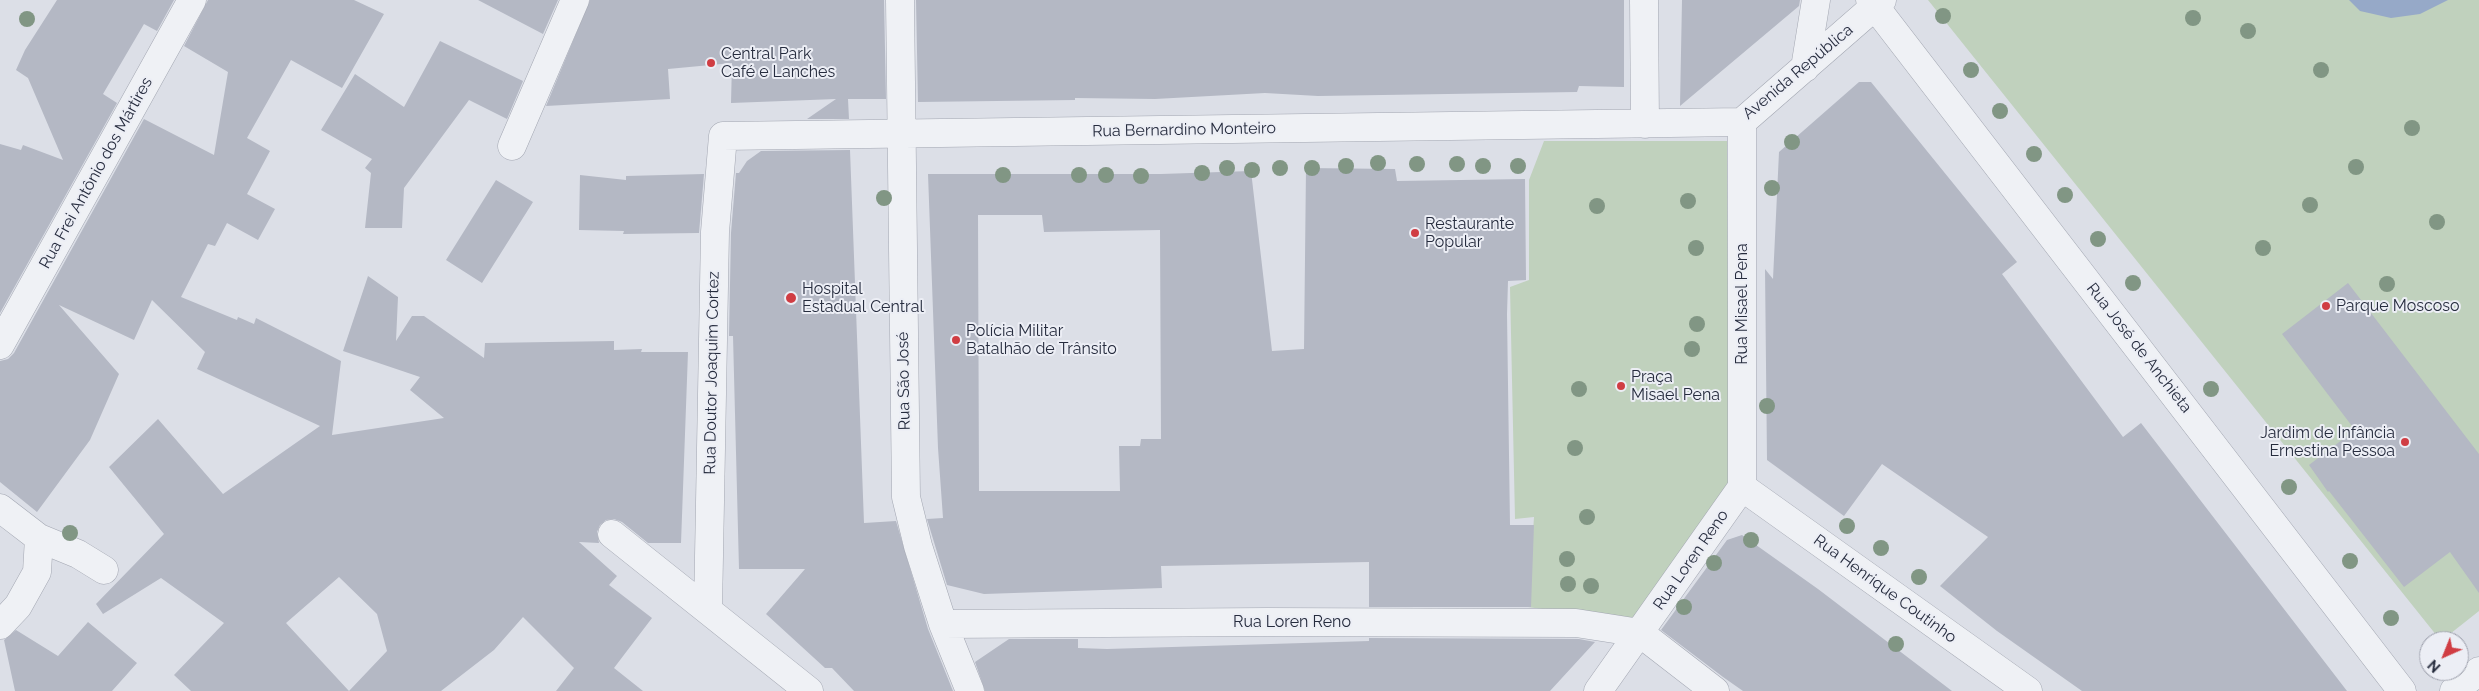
<!DOCTYPE html>
<html>
<head>
<meta charset="utf-8">
<style>
  body { margin:0 }
  #map { position:relative; width:2479px; height:691px; overflow:hidden; background:#dcdfe7; font-family:Raleway,sans-serif }
  canvas { display:block }
  .north { position:absolute; left:2419px; top:631px; width:50px; height:50px; box-sizing:border-box; background:#eceef5; border:1px solid #9da0ac; border-radius:50%; rotate:224deg; font-size:14px; font-weight:700; line-height:20px; text-align:center; color:#262c3e }
  .north::after { content:''; display:block; margin:auto; width:18px; height:22px; background:#d03d43; clip-path:polygon(50% 0,100% 100%,50% 72%,0 100%) }
</style>
</head>
<body>
<div id="map">
<canvas width="2479" height="691"></canvas>
<div class="north">N</div>
</div>
<script>
const ctx = document.querySelector('canvas').getContext('2d');
ctx.lineJoin = 'round';
function paint(path, color) {
  ctx.fillStyle = color;
  ctx.fill(path, 'evenodd');
}
function shape(rows) {
  const path = new Path2D();
  for (const r of rows) {
    path.moveTo(r[0], r[1]);
    for (let i = 2; i < r.length; i += 2) path.lineTo(r[i], r[i + 1]);
  }
  return path;
}
function stroke(path, color, width, dash) {
  ctx.strokeStyle = color;
  ctx.lineWidth = width;
  ctx.lineCap = dash ? 'butt' : 'round';
  ctx.setLineDash(dash || []);
  ctx.stroke(path);
}
function write(font, color, halo, rows, align = 'center') {
  ctx.font = font + ' Raleway,sans-serif';
  ctx.lineWidth = 4;
  ctx.setLineDash([]);
  ctx.textBaseline = 'middle';
  ctx.strokeStyle = halo;
  ctx.fillStyle = color;
  for (const [text, x, y, turn = 0] of rows) {
    ctx.save();
    ctx.translate(x, y);
    ctx.rotate((+turn || 0) * Math.PI / 180);
    ctx.textAlign = isNaN(turn) ? turn : align;
    if (halo) ctx.strokeText(text, 0, 0);
    ctx.fillText(text, 0, 0);
    ctx.restore();
  }
}
const green = shape([
  [1928,0,2479,0,2479,611,2441,641],
  [1544,141,1727,141,1729,485,1635,623,1528,607,1534,517,1515,519,1510,287,1529,280,1529,180]
]);
const water = shape([
  [2349,0,2448,0,2420,14,2391,18,2360,11]
]);
const building = shape([
  [57,0,174,0,157,31,144,24,103,94,117,103,0,313,0,144,21,150,23,145,63,160,28,78,16,70,25,50],
  [208,0,354,0,384,14,342,88,291,60,247,138,270,151,247,194,275,209,258,240,227,223,215,246,208,244,181,297,237,320,238,317,254,324,256,318,341,361,332,435,444,418,410,390,420,377,343,351,368,276,398,297,396,341,412,316,424,316,484,358,485,343,614,341,614,350,642,349,641,352,688,352,681,543,648,543,622,522,614,519,606,520,600,525,597,532,599,543,579,542,617,576,609,585,652,618,614,668,643,691,556,691,574,668,523,617,494,650,441,691,191,691,174,675,224,623,161,578,103,614,96,604,164,534,109,467,158,419,223,494,320,426,197,369,205,352,152,300,134,340,59,305,119,374,90,440,37,512,0,482,0,361,8,359,14,353,144,119,214,155,228,72,184,46],
  [339,577,377,614,387,651,349,691,286,623],
  [478,0,558,0,543,34],
  [590,0,884,0,886,99,848,99,849,119,807,119,836,99,731,103,732,63,668,69,670,99,546,106],
  [916,0,1624,0,1624,87,1579,86,1577,92,1318,96,1265,93,1155,99,1075,98,1075,100,918,102],
  [1682,0,1800,0,1799,6,1680,106],
  [440,41,523,81,507,119,469,100,404,188,402,228,365,228,371,173,365,168,372,159,321,130,355,74,404,107],
  [1859,82,1871,82,2017,262,2002,274,2123,437,2141,423,2347,691,2082,691,1997,631,1940,586,1988,537,1882,464,1844,516,1767,460,1765,269,1773,279,1779,152],
  [850,150,864,523,896,521,928,629,953,691,854,691,832,668,825,668,766,614,805,569,739,569,733,336,729,336,731,233,736,173,739,173,747,161,761,151],
  [1306,168,1395,169,1397,181,1525,179,1526,280,1508,281,1507,314,1510,525,1534,525,1531,607,1369,607,1369,562,1161,566,1162,588,984,594,947,585,927,519,943,518,938,448,928,174,1161,174,1251,171,1272,351,1304,349],
  [978,215,1042,215,1044,232,1160,230,1161,439,1141,439,1140,446,1119,446,1120,491,979,491],
  [704,174,699,233,623,234,624,231,579,230,580,175,626,180,626,176],
  [496,180,533,202,482,283,446,260],
  [2348,283,2479,454,2479,593,2450,552,2404,587,2329,491,2328,492,2309,465,2355,430,2282,334],
  [1742,535,1818,589,1952,691,1743,691,1723,677,1661,630,1727,540],
  [88,622,137,663,112,691,15,691,4,640,16,630,58,656],
  [1369,638,1579,639,1595,642,1550,691,985,691,975,662,1009,639,1078,639,1078,648,1107,649,1369,641]
]);
const minor = shape([
  [900,0,906,497,918,546,943,624,970,691],
  [1644,0,1645,124],
  [1870,0,2402,691],
  [1805,68,1816,0],
  [1742,122,1742,487],
  [512,146,575,0],
  [0,345,192,0],
  [1742,487,2028,691],
  [0,508,39,538,37,572,18,606,0,625],
  [612,534,809,691],
  [39,538,78,554,104,570],
  [708,610,715,232,723,136,1742,122,1882,0],
  [943,624,1267,622,1576,623,1640,633,1715,691],
  [1598,691,1742,487],
  [2454,691,2479,671]
]);
const trees = [
  [1943,16],
  [2193,18],
  [27,19],
  [2248,31],
  [1971,70],
  [2321,70],
  [2000,111],
  [2412,128],
  [1792,142],
  [2034,154],
  [1378,163],
  [1417,164],
  [1457,164],
  [1346,166],
  [1483,166],
  [1518,166],
  [2356,167],
  [1227,168],
  [1280,168],
  [1312,168],
  [1252,170],
  [1202,173],
  [1003,175],
  [1079,175],
  [1106,175],
  [1141,176],
  [1772,188],
  [2065,195],
  [884,198],
  [1688,201],
  [2310,205],
  [1597,206],
  [2437,222],
  [2098,239],
  [1696,248],
  [2263,248],
  [2133,283],
  [2387,284],
  [1697,324],
  [1692,349],
  [1579,389],
  [2211,389],
  [1767,406],
  [1575,448],
  [2289,487],
  [1587,517],
  [1847,526],
  [70,533],
  [1751,540],
  [1881,548],
  [1567,559],
  [2350,561],
  [1714,563],
  [1919,577],
  [1568,584],
  [1591,586],
  [1684,607],
  [2391,618],
  [1896,644]
];
const markers = [
  [711,63,5,"#d03d43"],
  [1415,233,5,"#d03d43"],
  [791,298,6,"#d03d43"],
  [2326,306,5,"#d03d43"],
  [956,340,5,"#d03d43"],
  [1621,386,5,"#d03d43"],
  [2405,442,5,"#d03d43"]
];
const poiNames = [
  ["Central Park",721,54],
  ["Café e Lanches",721,72],
  ["Restaurante",1425,224],
  ["Popular",1425,242],
  ["Hospital",802,289],
  ["Estadual Central",802,307],
  ["Parque Moscoso",2336,306],
  ["Polícia Militar",966,331],
  ["Batalhão de Trânsito",966,349],
  ["Praça",1631,377],
  ["Misael Pena",1631,395],
  ["Jardim de Infância",2395,433,"right"],
  ["Ernestina Pessoa",2395,451,"right"]
];
const streetNames = [
  ["Avenida República",1798,72,-40],
  ["Rua Bernardino Monteiro",1184,130,-1],
  ["Rua Frei Antônio dos Mártires",96,173,-61],
  ["Rua Misael Pena",1742,304,-90],
  ["Rua José de Anchieta",2139,348,52],
  ["Rua Doutor Joaquim Cortez",712,373,-89],
  ["Rua São José",904,381,-91],
  ["Rua Loren Reno",1691,560,-55],
  ["Rua Henrique Coutinho",1885,589,36],
  ["Rua Loren Reno",1292,622]
];
paint(green, '#c0d1bd');
paint(water, '#96a9c8');
paint(building, '#b4b8c4');
stroke(minor, '#a2a6b1', 29);
stroke(minor, '#eff1f5', 28);
ctx.fillStyle = '#819684';
for (const [x, y] of trees) {
  ctx.beginPath();
  ctx.arc(x, y, 8, 0, 2 * Math.PI);
  ctx.fill();
}
for (const [x, y, r, color] of markers) {
  const dot = new Path2D();
  dot.arc(x, y, r, 0, 2 * Math.PI);
  ctx.fillStyle = color;
  ctx.fill(dot);
  stroke(dot, '#eceef5', 2);
}
write('16px', '#262c3e', '#eceef5', poiNames, 'left');
write('16px', '#262c3e', '#eceef5', streetNames);
</script>
</body>
</html>
